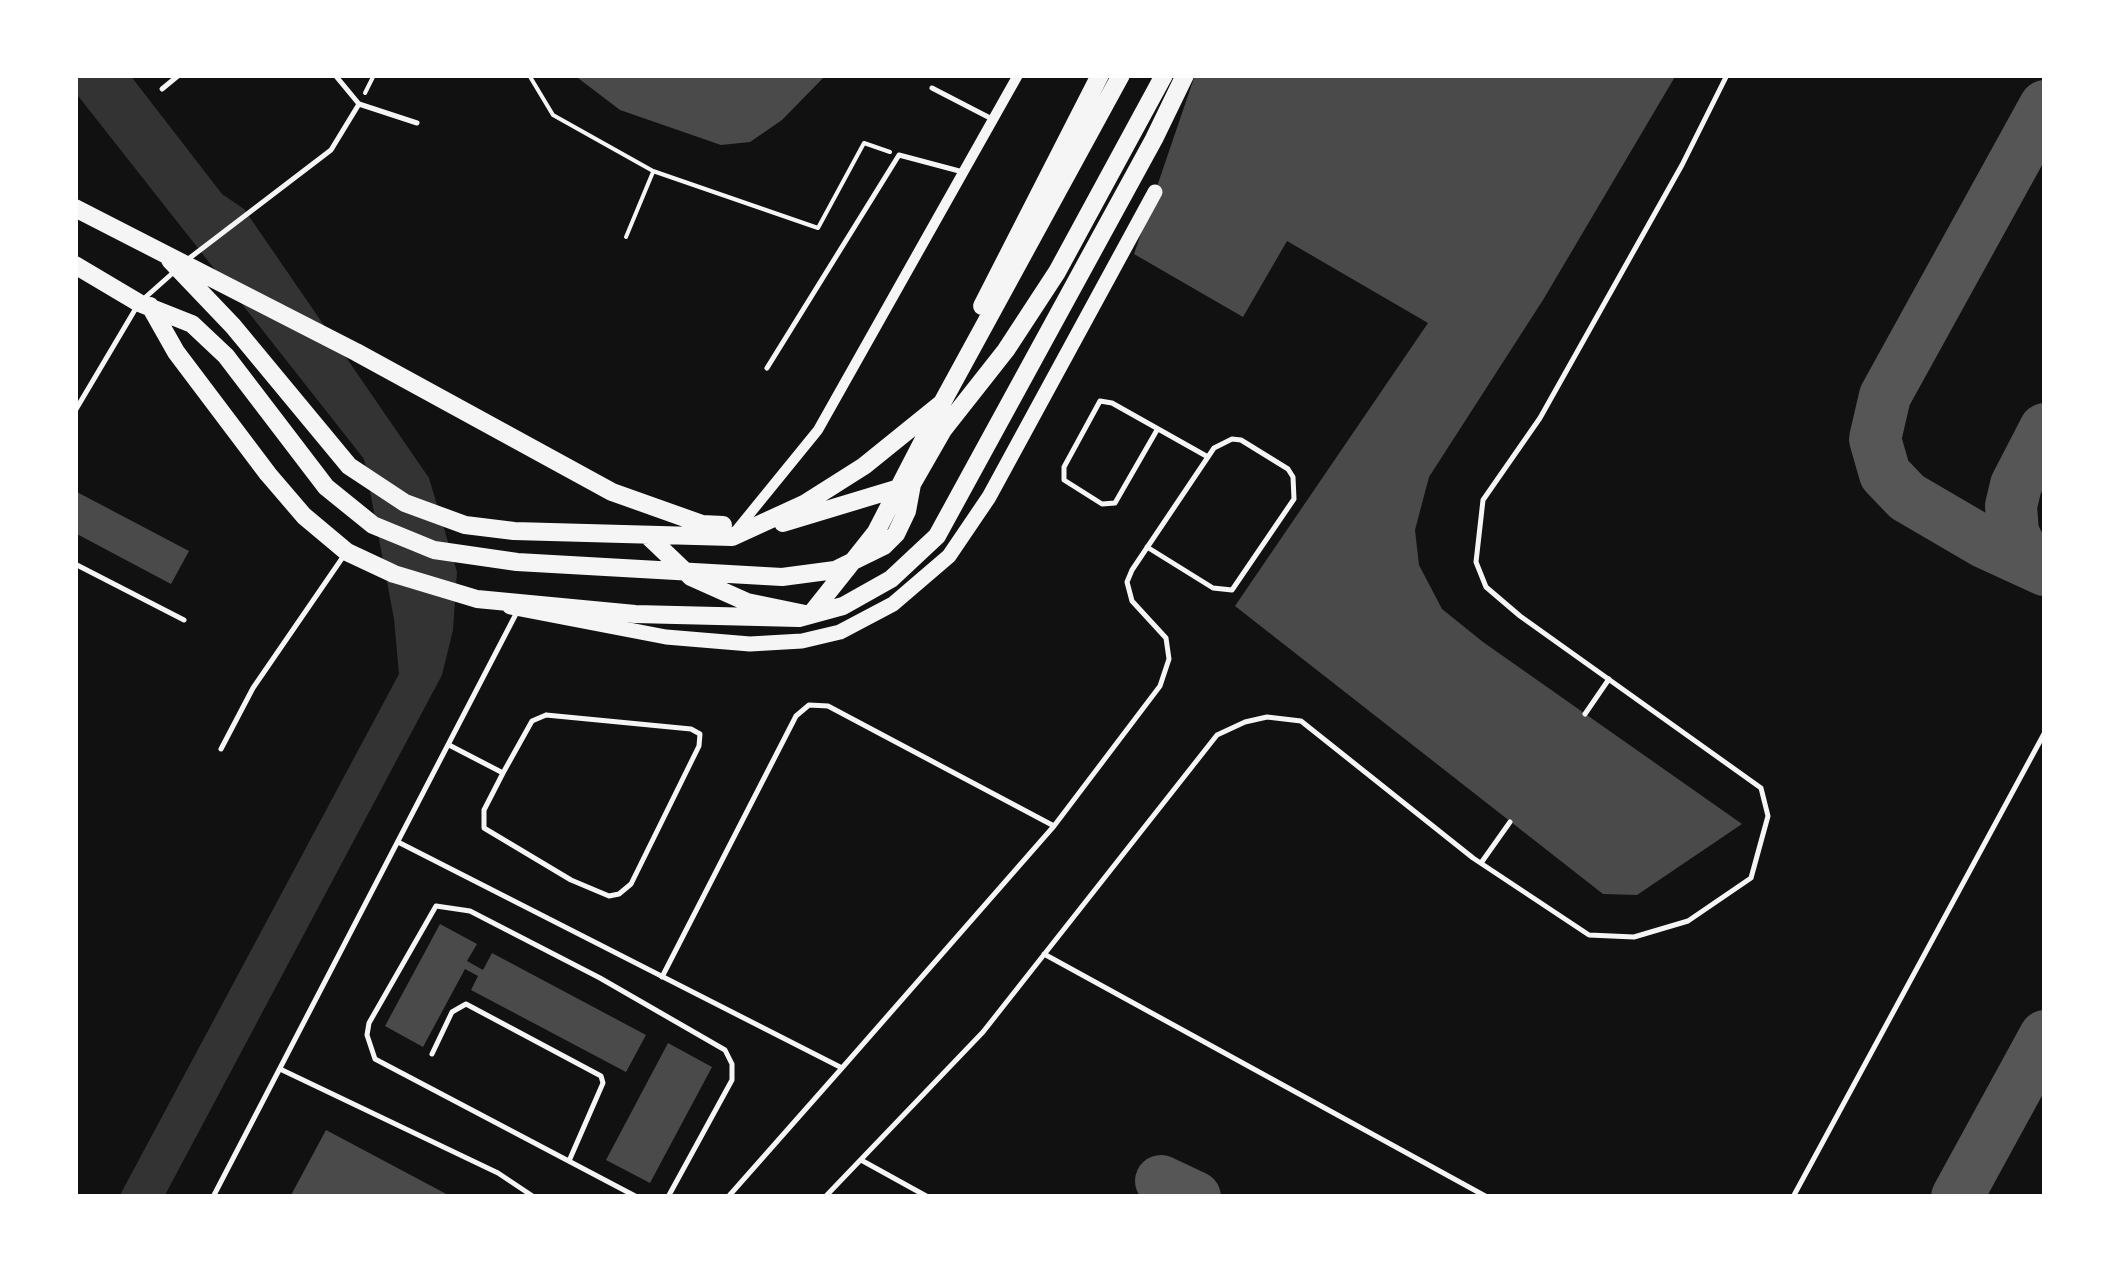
<!DOCTYPE html>
<html>
<head>
<meta charset="utf-8">
<style>
  body { margin:0 }
  #map { position:relative; width:2120px; height:1272px; overflow:hidden; background:#111; font-family:Commissioner,sans-serif }
  canvas { display:block }
  .frame { position:absolute; inset:0; border:78px solid #fff; pointer-events:none }
</style>
</head>
<body>
<div id="map">
<canvas width="2120" height="1272"></canvas>
<div class="frame"></div>
</div>
<script>
const ctx = document.querySelector('canvas').getContext('2d');
ctx.lineJoin = 'round';
function paint(path, color) {
  ctx.fillStyle = color;
  ctx.fill(path, 'evenodd');
}
function shape(rows) {
  const path = new Path2D();
  for (const r of rows) {
    path.moveTo(r[0], r[1]);
    for (let i = 2; i < r.length; i += 2) path.lineTo(r[i], r[i + 1]);
  }
  return path;
}
function stroke(path, color, width, dash) {
  ctx.strokeStyle = color;
  ctx.lineWidth = width;
  ctx.lineCap = dash ? 'butt' : 'round';
  ctx.setLineDash(dash || []);
  ctx.stroke(path);
}
const water = shape([
  [75,75,130,75,222,194,244,209,429,478,457,572,453,630,442,675,164,1197,119,1197,399,674,394,619,364,459,75,92]
]);
const taxiway = shape([
  [2045,106,1885,396,1875,439,1885,474,1907,497,1984,542,2045,570],
  [2043,569,2020,547,2013,533,2011,506,2016,485,2045,429],
  [1161,1181,1195,1197],
  [1957,1197,2045,1036]
]);
const building = shape([
  [574,75,826,75,782,120,750,142,721,145,620,110],
  [1195,75,1676,75,1543,300,1429,477,1415,530,1419,565,1442,609,1483,642,1742,824,1637,895,1603,894,1235,606,1428,323,1287,241,1243,317,1134,254],
  [75,491,189,551,171,584,75,533],
  [440,924,477,944,467,961,483,970,492,953,646,1035,626,1072,471,990,478,976,465,969,423,1047,385,1026],
  [668,1043,712,1067,650,1183,606,1160],
  [326,1130,452,1197,290,1197]
]);
const path = shape([
  [529,75,553,115,653,171,818,228,864,143,890,152],
  [365,93,374,75],
  [626,237,653,172]
]);
const service = shape([
  [335,75,359,104],
  [932,88,992,119],
  [162,89,179,75],
  [187,260,331,150,359,104,417,123],
  [767,368,899,155,963,172],
  [75,411,139,303,175,271],
  [1157,430,1115,503,1102,504,1064,480,1064,467,1100,401,1112,403,1208,457],
  [75,564,184,620],
  [1585,714,1609,679],
  [546,715,691,729,700,734,699,746,631,884,619,894,609,896,571,880,484,828,484,810,503,773,532,721,546,715],
  [449,745,503,773],
  [221,749,253,688,345,554],
  [398,842,842,1068,728,1197],
  [1481,863,1510,822],
  [1044,954,1487,1197],
  [662,977,796,716,809,705,828,706,1054,826],
  [432,1054,452,1012,466,1004,601,1076,603,1083,569,1161],
  [842,1068,1054,826,1160,686,1169,659,1166,638,1132,601,1127,582,1132,570,1214,448,1232,439,1241,440,1288,469,1293,477,1294,499,1232,590,1213,588,1147,547],
  [280,1069,498,1173,534,1197],
  [861,1160,928,1197],
  [213,1197,517,612],
  [637,1197,375,1059,367,1035,369,1023,436,906,470,911,600,978,725,1050,732,1064,732,1080,668,1197],
  [825,1197,983,1032,1217,735,1245,722,1267,717,1301,721,1473,858,1589,935,1634,937,1688,921,1751,878,1768,816,1761,788,1520,616,1486,587,1476,562,1483,500,1540,418,1682,165,1727,75],
  [1793,1197,2045,732]
]);
const minor = shape([
  [735,532,818,430,1018,75]
]);
const secondary = shape([
  [510,607,666,637,750,644,802,641,840,632,893,604,949,556,989,497,1155,192]
]);
const primary = shape([
  [75,208,356,352,612,492,702,524,723,525],
  [170,260,233,326,349,466,405,503,465,525,514,531,732,537,804,504,864,466,942,403,1121,75],
  [75,265,139,303,192,324,226,356,326,487,373,525,434,550,517,562,782,577,835,570,884,546,896,534,907,511,912,484,943,430,1006,350,1057,272,1164,75],
  [150,306,176,352,268,474,304,516,347,552,394,574,477,599,635,614,799,618,843,606,891,579,937,536,1154,139,1185,75],
  [982,306,1100,75],
  [783,523,912,484],
  [648,536,691,577,747,602,810,615,876,532,939,410]
]);
paint(water, '#333');
stroke(taxiway, '#565656', 52);
paint(building, '#4a4a4a');
stroke(path, '#f5f5f5', 4);
stroke(service, '#f5f5f5', 5);
stroke(minor, '#f5f5f5', 10);
stroke(secondary, '#f5f5f5', 15);
stroke(primary, '#f5f5f5', 18);
</script>
</body>
</html>
